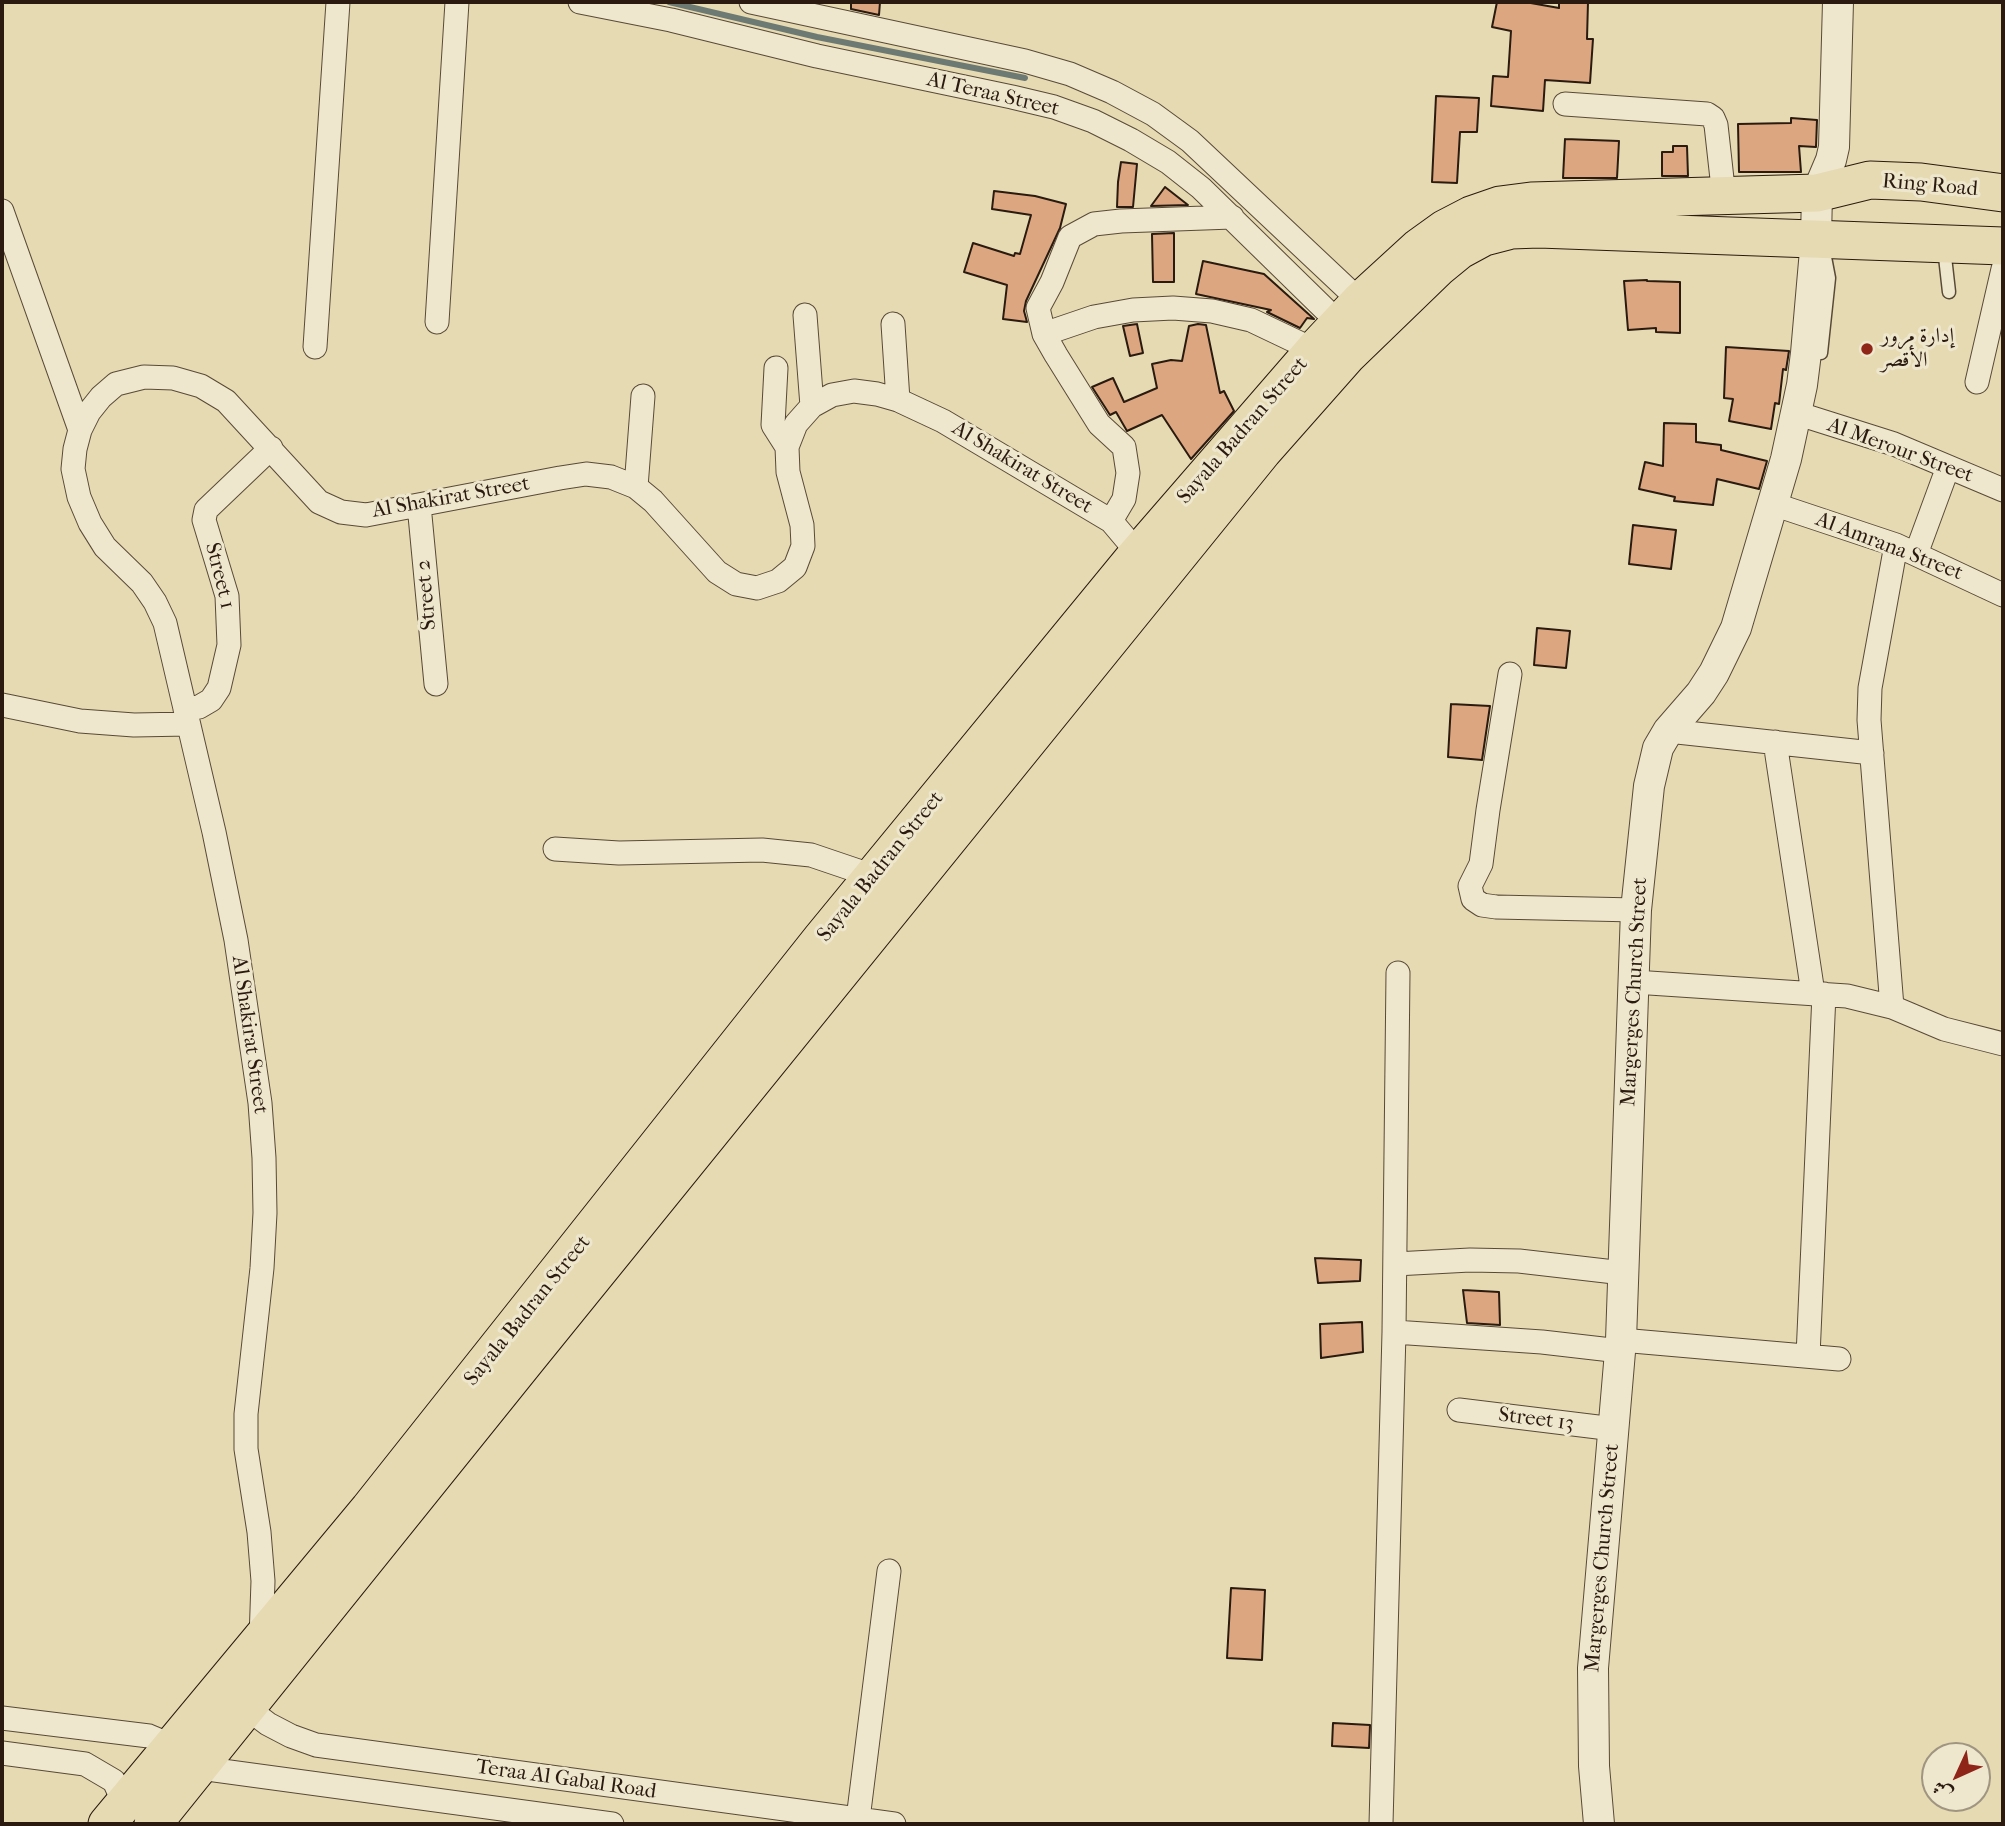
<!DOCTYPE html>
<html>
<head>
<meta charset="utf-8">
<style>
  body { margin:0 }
  #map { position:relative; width:2005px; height:1826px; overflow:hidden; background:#e5dab2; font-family:"IM FELL French Canon",Amiri,serif }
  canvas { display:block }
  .frame { position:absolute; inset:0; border:4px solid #2a1a0f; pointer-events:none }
  .north { position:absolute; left:1921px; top:1742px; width:70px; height:70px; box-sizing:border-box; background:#eee7cd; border:2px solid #a09581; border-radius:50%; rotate:225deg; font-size:19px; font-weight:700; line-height:28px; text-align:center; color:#2a1a0f }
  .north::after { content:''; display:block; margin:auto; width:24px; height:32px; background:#8f2418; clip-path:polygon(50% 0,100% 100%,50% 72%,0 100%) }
</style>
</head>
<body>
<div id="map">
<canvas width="2005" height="1826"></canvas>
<div class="frame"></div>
<div class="north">ش</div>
</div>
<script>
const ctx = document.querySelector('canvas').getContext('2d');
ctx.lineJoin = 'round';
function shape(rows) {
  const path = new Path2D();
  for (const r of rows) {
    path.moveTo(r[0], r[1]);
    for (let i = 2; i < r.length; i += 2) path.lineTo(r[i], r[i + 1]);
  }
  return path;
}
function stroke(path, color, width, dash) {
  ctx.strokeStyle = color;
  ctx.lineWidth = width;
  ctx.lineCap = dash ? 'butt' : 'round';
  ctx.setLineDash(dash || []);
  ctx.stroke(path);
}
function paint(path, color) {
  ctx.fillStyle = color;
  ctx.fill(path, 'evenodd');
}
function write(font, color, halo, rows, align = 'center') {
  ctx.font = font + ' "IM FELL French Canon",Amiri,serif';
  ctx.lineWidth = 6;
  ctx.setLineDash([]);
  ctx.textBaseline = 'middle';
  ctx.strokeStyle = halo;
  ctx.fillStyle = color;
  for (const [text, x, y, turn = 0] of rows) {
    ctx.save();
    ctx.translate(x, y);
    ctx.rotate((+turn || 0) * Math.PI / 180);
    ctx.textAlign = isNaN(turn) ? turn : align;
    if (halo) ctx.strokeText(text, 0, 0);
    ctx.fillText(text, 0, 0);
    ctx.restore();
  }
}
const stream = shape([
  [669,2,817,37,1025,78]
]);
const building = shape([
  [851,2,880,2,879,15,851,9,851,2],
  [1497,2,1525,2,1559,8,1559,2,1588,2,1587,39,1593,39,1590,83,1545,80,1543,111,1491,106,1493,76,1508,77,1511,31,1492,27,1497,2],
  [1436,96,1479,98,1477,132,1460,132,1457,183,1432,182,1436,96],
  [1791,118,1817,120,1816,147,1799,146,1801,172,1739,172,1738,124,1791,123,1791,118],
  [1565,139,1619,141,1617,178,1563,178,1565,139],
  [1673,146,1687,146,1688,176,1662,176,1662,152,1673,152,1673,146],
  [1121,162,1137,164,1133,207,1117,207,1118,182,1121,162],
  [1165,187,1188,205,1151,206,1165,187],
  [994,191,1035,196,1066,204,1060,228,1026,301,1024,311,1027,322,1003,319,1007,285,964,272,973,243,1014,256,1015,253,1020,254,1031,215,992,209,994,191],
  [1174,233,1174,282,1153,282,1152,234,1174,233],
  [1203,261,1264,274,1314,319,1307,318,1300,328,1267,312,1271,310,1196,294,1203,261],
  [1647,280,1647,281,1680,282,1680,333,1656,332,1656,328,1628,330,1624,281,1647,280],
  [1137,324,1143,353,1130,356,1123,326,1137,324],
  [1198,324,1206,325,1220,393,1224,391,1234,411,1191,459,1162,415,1127,431,1116,412,1110,415,1092,387,1113,378,1124,402,1157,388,1152,364,1171,360,1182,361,1189,326,1198,324],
  [1726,347,1789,351,1786,370,1783,369,1779,404,1775,403,1771,429,1729,421,1733,399,1724,398,1726,347],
  [1664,423,1696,424,1696,442,1721,445,1721,450,1767,461,1759,489,1717,479,1713,505,1674,501,1675,497,1639,489,1645,462,1663,466,1664,423],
  [1633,525,1676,530,1671,569,1629,564,1633,525],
  [1537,628,1570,631,1566,668,1534,665,1537,628],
  [1451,704,1490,706,1482,760,1448,757,1451,704],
  [1315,1258,1361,1260,1360,1281,1318,1283,1315,1258],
  [1463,1290,1499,1292,1500,1325,1467,1323,1463,1290],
  [1362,1322,1363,1352,1321,1358,1320,1324,1362,1322],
  [1231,1588,1265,1590,1262,1660,1227,1658,1231,1588],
  [1333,1723,1370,1725,1369,1748,1332,1746,1333,1723]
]);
const service = shape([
  [1944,248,1949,292],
  [1821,353,1829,278,1825,257]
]);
const minor = shape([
  [580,2,671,20,817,56,1012,97,1054,107,1093,121,1131,140,1168,162,1201,188,1339,323],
  [751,2,1025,61,1070,74,1112,92,1153,114,1190,141,1360,301],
  [1565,104,1707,114,1713,118,1716,125,1724,197],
  [2,211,80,430],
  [805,315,812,406],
  [437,322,457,2],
  [893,324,898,400],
  [1044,334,1094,317,1133,310,1173,308,1212,311,1251,320,1314,350],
  [315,347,338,2],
  [776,368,773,425,787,447],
  [1977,382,2003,269],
  [1796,413,1894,444,2003,490],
  [636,487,643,396],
  [1773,504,1896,545,2003,595],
  [419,505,436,684],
  [1111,521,1124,499,1128,473,1124,447,1099,424,1056,355,1044,334,1038,308,1052,282,1070,237,1094,224,1121,221,1232,217],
  [1916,554,1948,467],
  [1510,674,1488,810,1481,864,1470,886,1473,899,1482,905,1496,907,1636,910],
  [2,705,80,721,134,725,188,724],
  [185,709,199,707,211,700,219,688,229,645,227,596,204,520,206,510,271,448],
  [1668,731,1872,753],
  [1775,742,1813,993],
  [555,849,619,853,762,850,811,855,873,876],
  [1634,982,1847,996,1892,1007,1944,1029,2003,1044],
  [1892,1007,1869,720,1870,688,1896,545],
  [1395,1264,1470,1260,1519,1261,1623,1273],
  [1394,1332,1542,1342,1620,1351],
  [1621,1340,1839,1359],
  [1808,1356,1824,994],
  [1459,1410,1614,1429],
  [261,1639,263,1581,259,1532,246,1449,246,1414,262,1268,265,1213,264,1158,260,1103,236,940,214,832,165,623,155,602,142,583,105,547,90,523,79,497,73,469,75,449,80,430,89,412,101,397,116,384,144,377,173,378,201,386,226,401,319,502,341,512,366,515,560,478,586,474,611,477,636,487,653,501,717,572,736,584,757,588,778,581,795,567,803,546,802,525,788,472,787,447,796,424,812,406,832,395,854,391,877,394,898,400,943,421,1111,521,1138,553],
  [247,1708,268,1724,291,1736,316,1745,894,1824],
  [2,1718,149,1736,173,1746],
  [2,1753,85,1764,114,1781,124,1803],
  [200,1768,612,1824],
  [858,1819,889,1571],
  [1381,1824,1394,1332,1398,973]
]);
const tertiary = shape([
  [1599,1824,1594,1766,1593,1668,1621,1340,1636,910,1649,786,1658,748,1668,731,1701,693,1714,673,1736,628,1786,459,1802,385,1806,353,1816,239,1817,193,1831,160,1834,147,1838,2]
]);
const primary = shape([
  [107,1824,369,1509,821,939,1138,553,1314,350,1360,301,1419,247,1444,229,1471,215,1500,205,1531,201,1817,193,1870,180,1921,182,2003,193],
  [153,1824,528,1358,1263,451,1347,356,1438,268,1460,250,1484,237,1511,230,1539,229,2003,246]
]);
const markers = [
  [1867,349,7,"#8f2418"]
];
const streetNames = [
  ["Al Teraa Street",993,95,13],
  ["Ring Road",1930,186,5],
  ["Sayala Badran Street",1243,431,-49],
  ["Al Merour Street",1900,451,20],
  ["Al Shakirat Street",1022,468,31],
  ["Al Shakirat Street",451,498,-10],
  ["Al Amrana Street",1889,547,21],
  ["Street 1",219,576,76],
  ["Street 2",427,595,-95],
  ["Sayala Badran Street",881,867,-51],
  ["Margerges Church Street",1635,992,-87],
  ["Al Shakirat Street",249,1035,82],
  ["Sayala Badran Street",528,1311,-51],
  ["Street 13",1536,1420,7],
  ["Margerges Church Street",1603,1558,-85],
  ["Teraa Al Gabal Road",566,1780,8]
];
const poiNames = [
  ["إدارة مرور",1881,337],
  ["الأقصر",1881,361]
];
stroke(stream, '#6d7973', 6);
paint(building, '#dca780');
stroke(building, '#2a1a0f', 2);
stroke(service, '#594a38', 15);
stroke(minor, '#594a38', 25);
stroke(tertiary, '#594a38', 32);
stroke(primary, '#2a1a0f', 39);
stroke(service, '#eee7cd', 12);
stroke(minor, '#eee7cd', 23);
stroke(tertiary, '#eee7cd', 30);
stroke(primary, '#e5dab2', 37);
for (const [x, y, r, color] of markers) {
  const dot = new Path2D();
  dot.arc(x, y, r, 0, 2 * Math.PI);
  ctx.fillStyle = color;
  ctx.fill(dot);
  stroke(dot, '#eee7cd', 2.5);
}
write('21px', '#2a1a0f', '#eee7cd', streetNames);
write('21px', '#2a1a0f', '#eee7cd', poiNames, 'left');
</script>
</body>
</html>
